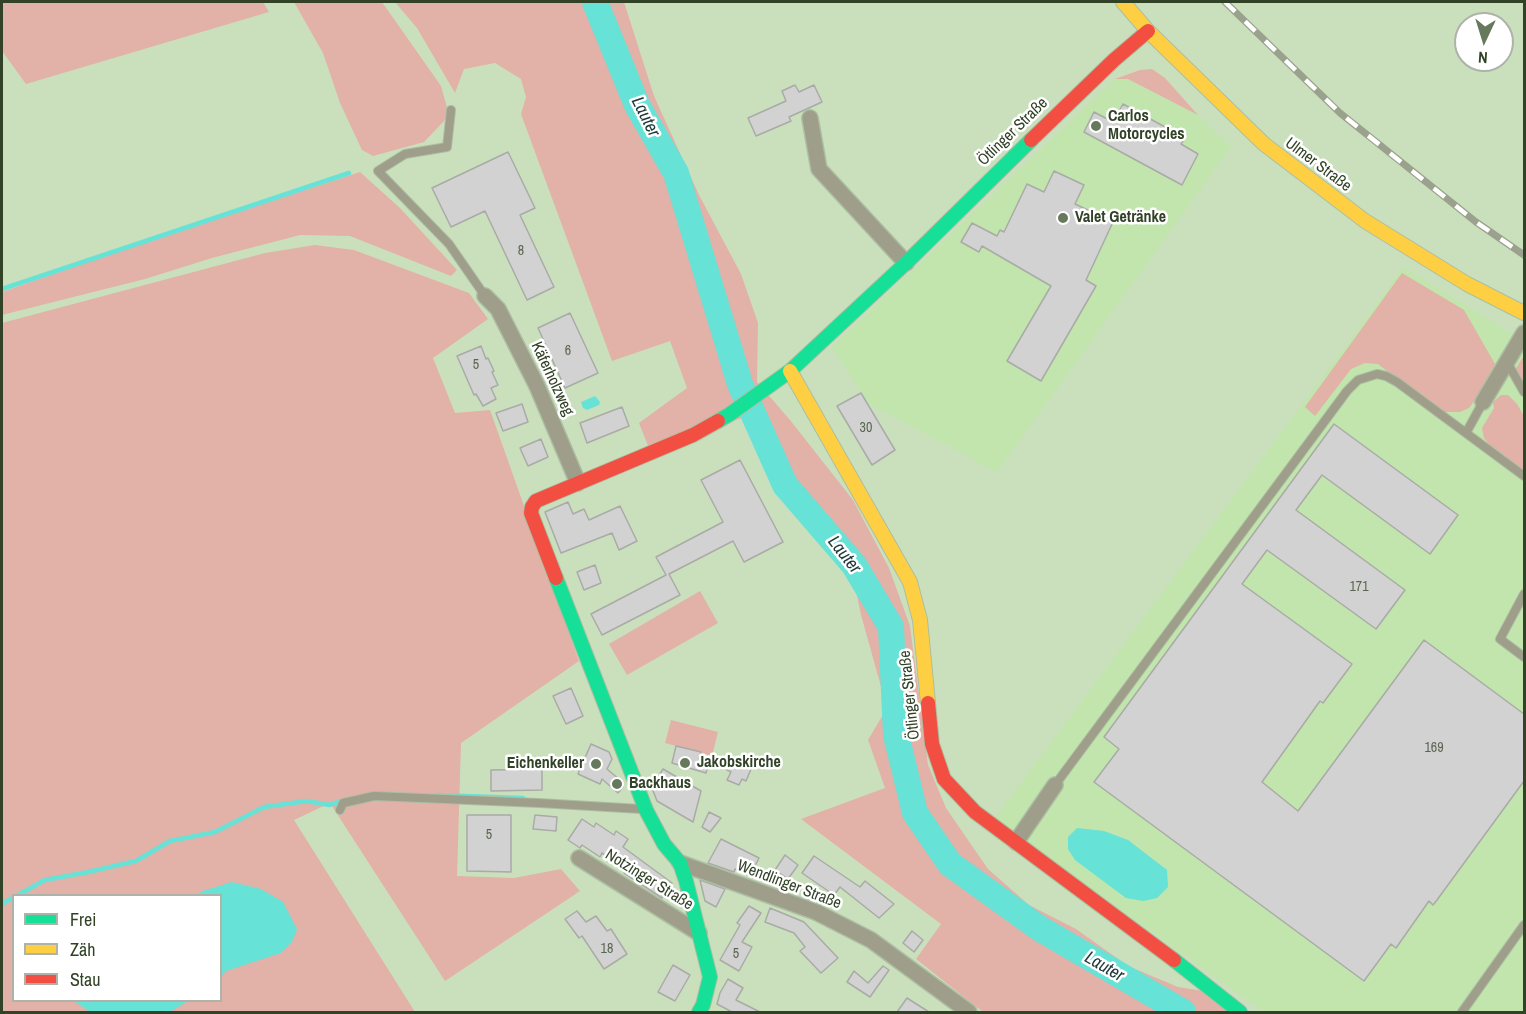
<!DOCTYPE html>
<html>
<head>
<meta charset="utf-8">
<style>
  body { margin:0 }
  #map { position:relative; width:1526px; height:1014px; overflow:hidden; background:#cae0bd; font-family:"Archivo Narrow",sans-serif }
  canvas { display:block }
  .frame { position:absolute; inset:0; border:3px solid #314227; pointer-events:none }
  .legend { position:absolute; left:12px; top:894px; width:210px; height:108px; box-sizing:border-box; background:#fff; border:2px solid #adb3a9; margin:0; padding:8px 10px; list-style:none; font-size:18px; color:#314227 }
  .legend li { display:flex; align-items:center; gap:12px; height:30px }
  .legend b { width:30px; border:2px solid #adb3a9 }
  .north { position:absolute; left:1454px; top:12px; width:60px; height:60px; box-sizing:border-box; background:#fff; border:2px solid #adb3a9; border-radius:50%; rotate:184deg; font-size:16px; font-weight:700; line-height:24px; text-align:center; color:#314227 }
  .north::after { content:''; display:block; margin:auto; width:21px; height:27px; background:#67795c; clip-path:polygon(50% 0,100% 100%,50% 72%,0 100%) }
</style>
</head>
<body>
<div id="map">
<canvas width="1526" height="1014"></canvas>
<div class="frame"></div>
<ul class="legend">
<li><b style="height:8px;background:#16e098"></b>Frei</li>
<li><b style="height:8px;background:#ffcf43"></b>Zäh</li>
<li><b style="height:8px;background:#f24e42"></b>Stau</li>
</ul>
<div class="north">N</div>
</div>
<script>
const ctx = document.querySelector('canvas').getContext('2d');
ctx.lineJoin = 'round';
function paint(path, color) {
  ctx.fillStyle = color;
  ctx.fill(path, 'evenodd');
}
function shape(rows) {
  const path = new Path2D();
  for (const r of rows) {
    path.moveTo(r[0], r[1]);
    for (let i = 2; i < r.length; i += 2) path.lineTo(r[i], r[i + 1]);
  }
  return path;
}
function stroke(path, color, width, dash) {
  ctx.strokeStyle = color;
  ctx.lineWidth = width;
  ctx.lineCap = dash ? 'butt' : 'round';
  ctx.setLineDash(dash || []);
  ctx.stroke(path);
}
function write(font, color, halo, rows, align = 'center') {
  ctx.font = font + ' "Archivo Narrow",sans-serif';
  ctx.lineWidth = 5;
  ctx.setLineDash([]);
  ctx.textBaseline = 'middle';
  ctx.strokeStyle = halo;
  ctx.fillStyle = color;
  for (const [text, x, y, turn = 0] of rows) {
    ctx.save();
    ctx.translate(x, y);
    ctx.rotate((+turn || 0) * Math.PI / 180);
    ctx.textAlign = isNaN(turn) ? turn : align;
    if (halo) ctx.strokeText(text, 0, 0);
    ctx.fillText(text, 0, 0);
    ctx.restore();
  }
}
const built = shape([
  [1115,79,1128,79,1198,115,1231,147,997,472,868,403,832,347],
  [1403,267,1524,341,1524,1012,1264,1012,994,819,1368,316]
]);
const green = shape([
  [2,2,263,2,269,12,26,84,2,51],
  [294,2,382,2,441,86,448,111,444,121,424,142,373,156,362,150,340,103,323,53],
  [395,2,624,2,654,96,699,195,741,274,758,323,757,382,790,420,853,500,889,568,910,626,928,765,946,808,988,869,1029,905,1076,929,1128,966,1178,987,1203,991,1230,1012,983,1012,916,959,941,924,801,819,885,788,868,740,887,708,861,615,855,586,797,516,775,479,745,417,649,448,639,423,687,388,670,341,612,361,521,114,526,97,521,79,495,63,464,69,455,93,417,28],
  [1152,69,1165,78,1198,115,1128,79,1115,79,1140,70],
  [360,172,400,208,457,270,451,276,350,236,300,235,212,258,145,279,2,315,2,292,134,246],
  [315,245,354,250,469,293,488,319,433,358,455,413,490,410,579,661,461,743,457,876,514,878,561,869,580,891,445,981,330,803,294,820,415,1012,2,1012,2,323,265,253],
  [14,896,220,896,220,1000,14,1000],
  [1402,273,1464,310,1495,364,1475,400,1469,408,1460,412,1446,412,1436,408,1378,364,1365,363,1351,369,1315,416,1305,407],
  [1524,355,1524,389,1514,372],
  [1501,395,1508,395,1517,404,1524,416,1524,473,1494,451,1484,438,1482,428,1494,408,1493,402],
  [700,591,718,623,627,675,609,644],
  [671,720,718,732,712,756,665,743]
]);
const water = shape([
  [595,396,600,402,599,405,587,410,583,408,581,402],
  [1077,828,1104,831,1128,840,1167,870,1168,887,1157,898,1143,901,1126,898,1075,860,1068,849,1068,837],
  [232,882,261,889,283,902,297,929,292,942,281,953,226,971,221,976,220,896,195,895,203,891],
  [74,1001,188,1001,170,1012,90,1012]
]);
const stream = shape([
  [2,289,349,173],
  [436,795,523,798],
  [16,896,45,880,88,872,136,861,170,841,215,832,264,807,307,801,329,805,345,800],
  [2,904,14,897]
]);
const river = shape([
  [595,2,637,105,676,173,740,384,785,485,854,565,891,627,896,735,915,813,950,864,1039,928,1183,1012]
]);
const building = shape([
  [795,85,799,92,814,85,822,102,789,117,791,121,756,136,748,118,786,101,782,91,795,85],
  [1123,104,1185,138,1181,144,1198,154,1182,185,1084,132,1094,112,1113,122,1123,104],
  [508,152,535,208,520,215,554,287,527,300,485,211,451,227,432,188,508,152],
  [1054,171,1084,185,1075,204,1113,222,1086,280,1096,286,1041,381,1007,361,1051,286,982,246,979,252,961,242,972,223,997,236,1000,230,1004,232,1027,184,1044,192,1054,171],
  [570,313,598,373,565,388,538,328,570,313],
  [481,346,486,359,488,358,494,371,492,372,498,385,491,388,496,399,483,406,476,394,474,395,457,356,481,346],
  [861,393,895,450,872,465,837,406,861,393],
  [522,404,528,422,503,431,496,413,522,404],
  [622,407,629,426,587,443,580,423,622,407],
  [1334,424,1458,515,1430,554,1322,475,1296,510,1405,590,1376,629,1267,550,1242,584,1352,664,1323,703,1320,701,1262,782,1298,811,1424,640,1524,714,1524,781,1437,900,1433,905,1429,901,1396,948,1391,944,1364,981,1094,782,1119,749,1104,737,1334,424],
  [541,439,548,457,528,466,520,448,541,439],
  [740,460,783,542,744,562,733,541,669,574,680,595,602,635,591,614,666,575,656,557,723,522,701,480,740,460],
  [568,502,573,514,584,509,589,520,620,506,637,541,619,550,612,533,561,553,545,512,568,502],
  [595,565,601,583,584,590,577,572,595,565],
  [571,688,583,716,566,724,553,696,571,688],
  [591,744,609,752,612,759,607,769,620,780,623,787,618,793,602,779,600,784,578,774,591,744],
  [676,746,701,752,699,759,709,762,706,773,672,763,676,746],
  [731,760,751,769,746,781,742,779,739,785,727,780,731,772,727,770,731,760],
  [542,769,542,790,491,791,491,770,542,769],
  [663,769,701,791,693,822,657,801,652,788,663,769],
  [709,812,721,818,710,832,702,827,709,812],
  [467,815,511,815,511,872,467,871,467,815],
  [535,815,557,817,556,831,533,829,535,815],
  [582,819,594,827,596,823,614,835,616,831,628,839,623,847,672,883,662,898,624,873,627,869,602,853,600,857,582,845,580,848,568,840,582,819],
  [721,839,759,858,750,876,735,869,734,872,708,863,721,839],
  [785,855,798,865,788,879,775,870,785,855],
  [814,856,860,887,865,881,894,904,879,918,840,887,834,895,802,873,814,856],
  [700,880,725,889,716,907,705,901,700,880],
  [749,906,761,913,742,942,752,947,739,971,720,960,740,925,737,923,749,906],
  [770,908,804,922,838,958,821,973,800,951,805,947,794,933,765,922,770,908],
  [577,911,586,922,596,916,607,931,611,929,627,954,604,969,582,936,579,938,565,919,577,911],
  [912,931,923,940,914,952,903,943,912,931],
  [673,965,690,975,675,1001,658,992,673,965],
  [883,966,889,970,870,997,847,982,854,971,868,983,883,966],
  [728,979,743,988,736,1000,760,1012,732,1012,717,1004,720,993,728,979],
  [907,998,929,1012,897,1012,907,998]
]);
const lane = shape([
  [451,110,447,147,405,154,378,171,449,244,485,296],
  [1507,362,1524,392],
  [1466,433,1483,402],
  [1524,594,1500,639,1524,657],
  [1055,785,1347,391,1358,380,1377,374,1386,376,1397,382,1524,476],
  [340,810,343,803,374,796,539,803,641,809],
  [1462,1012,1524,925]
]);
const street = shape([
  [810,118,819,169,906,263],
  [485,296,498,309,537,386,578,483],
  [1483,402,1524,333],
  [1016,842,1055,785],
  [579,858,699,933],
  [680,863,816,912,871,940,969,1012]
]);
const fast = shape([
  [718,421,730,414,790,371,906,263,1031,140],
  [556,578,646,810,664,844,680,863,686,881,710,977,703,1005,699,1012],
  [1174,960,1240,1012]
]);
const slow = shape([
  [1123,2,1148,31,1264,144,1365,221,1467,284,1524,313],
  [790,371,910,582,920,620,928,703]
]);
const jam = shape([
  [1031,140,1114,60,1148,31],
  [556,578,531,513,532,507,536,501,693,435,718,421],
  [928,703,932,744,944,779,975,812,1174,960]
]);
const rail = shape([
  [1225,2,1340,113,1476,222,1524,255]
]);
const markers = [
  [1096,126,6,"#67795c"],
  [1063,218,6,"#67795c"],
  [685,763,6,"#67795c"],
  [596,764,6,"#67795c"],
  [617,784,6,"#67795c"]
];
const numberNames = [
  ["8",521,251],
  ["6",568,351],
  ["5",476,365],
  ["30",866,428],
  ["171",1359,587],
  ["169",1434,748],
  ["5",489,835],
  ["18",607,949],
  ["5",736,954]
];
const poiNames = [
  ["Carlos",1108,117],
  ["Motorcycles",1108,135],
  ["Valet Getränke",1075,218],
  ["Jakobskirche",697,763],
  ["Eichenkeller",584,764,"right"],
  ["Backhaus",629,784]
];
const streetNames = [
  ["Ötlinger Straße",1013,132,-44],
  ["Ulmer Straße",1318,165,37],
  ["Käferholzweg",552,379,65],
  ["Ötlinger Straße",910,695,-96],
  ["Notzinger Straße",649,880,32],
  ["Wendlinger Straße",789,885,21]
];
const waterNames = [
  ["Lauter",645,117,63],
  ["Lauter",844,555,52],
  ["Lauter",1104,967,30]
];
paint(built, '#c2e4ad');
paint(green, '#e2b1a7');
paint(water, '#66e2d6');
stroke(stream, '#66e2d6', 4.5);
stroke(river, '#66e2d6', 26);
paint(building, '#d3d2d2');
stroke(building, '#a8aba6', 1.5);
stroke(lane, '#acbea1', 10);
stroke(street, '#acbea1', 18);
stroke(fast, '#acbea1', 16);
stroke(slow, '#acbea1', 16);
stroke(jam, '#acbea1', 16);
stroke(lane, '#9e9e8b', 8);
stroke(street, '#9e9e8b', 15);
stroke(fast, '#16e098', 14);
stroke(slow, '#ffcf43', 14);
stroke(jam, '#f24e42', 14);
stroke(rail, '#9aa28d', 7);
stroke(rail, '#fff', 4.5, [14]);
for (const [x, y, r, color] of markers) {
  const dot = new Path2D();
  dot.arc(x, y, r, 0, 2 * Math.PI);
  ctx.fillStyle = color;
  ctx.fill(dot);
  stroke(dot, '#fff', 2);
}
write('14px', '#5a6652', null, numberNames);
write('bold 16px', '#314227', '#fff', poiNames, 'left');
write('16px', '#314227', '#fff', streetNames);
write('italic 18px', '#1e3838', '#fff', waterNames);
</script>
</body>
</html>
